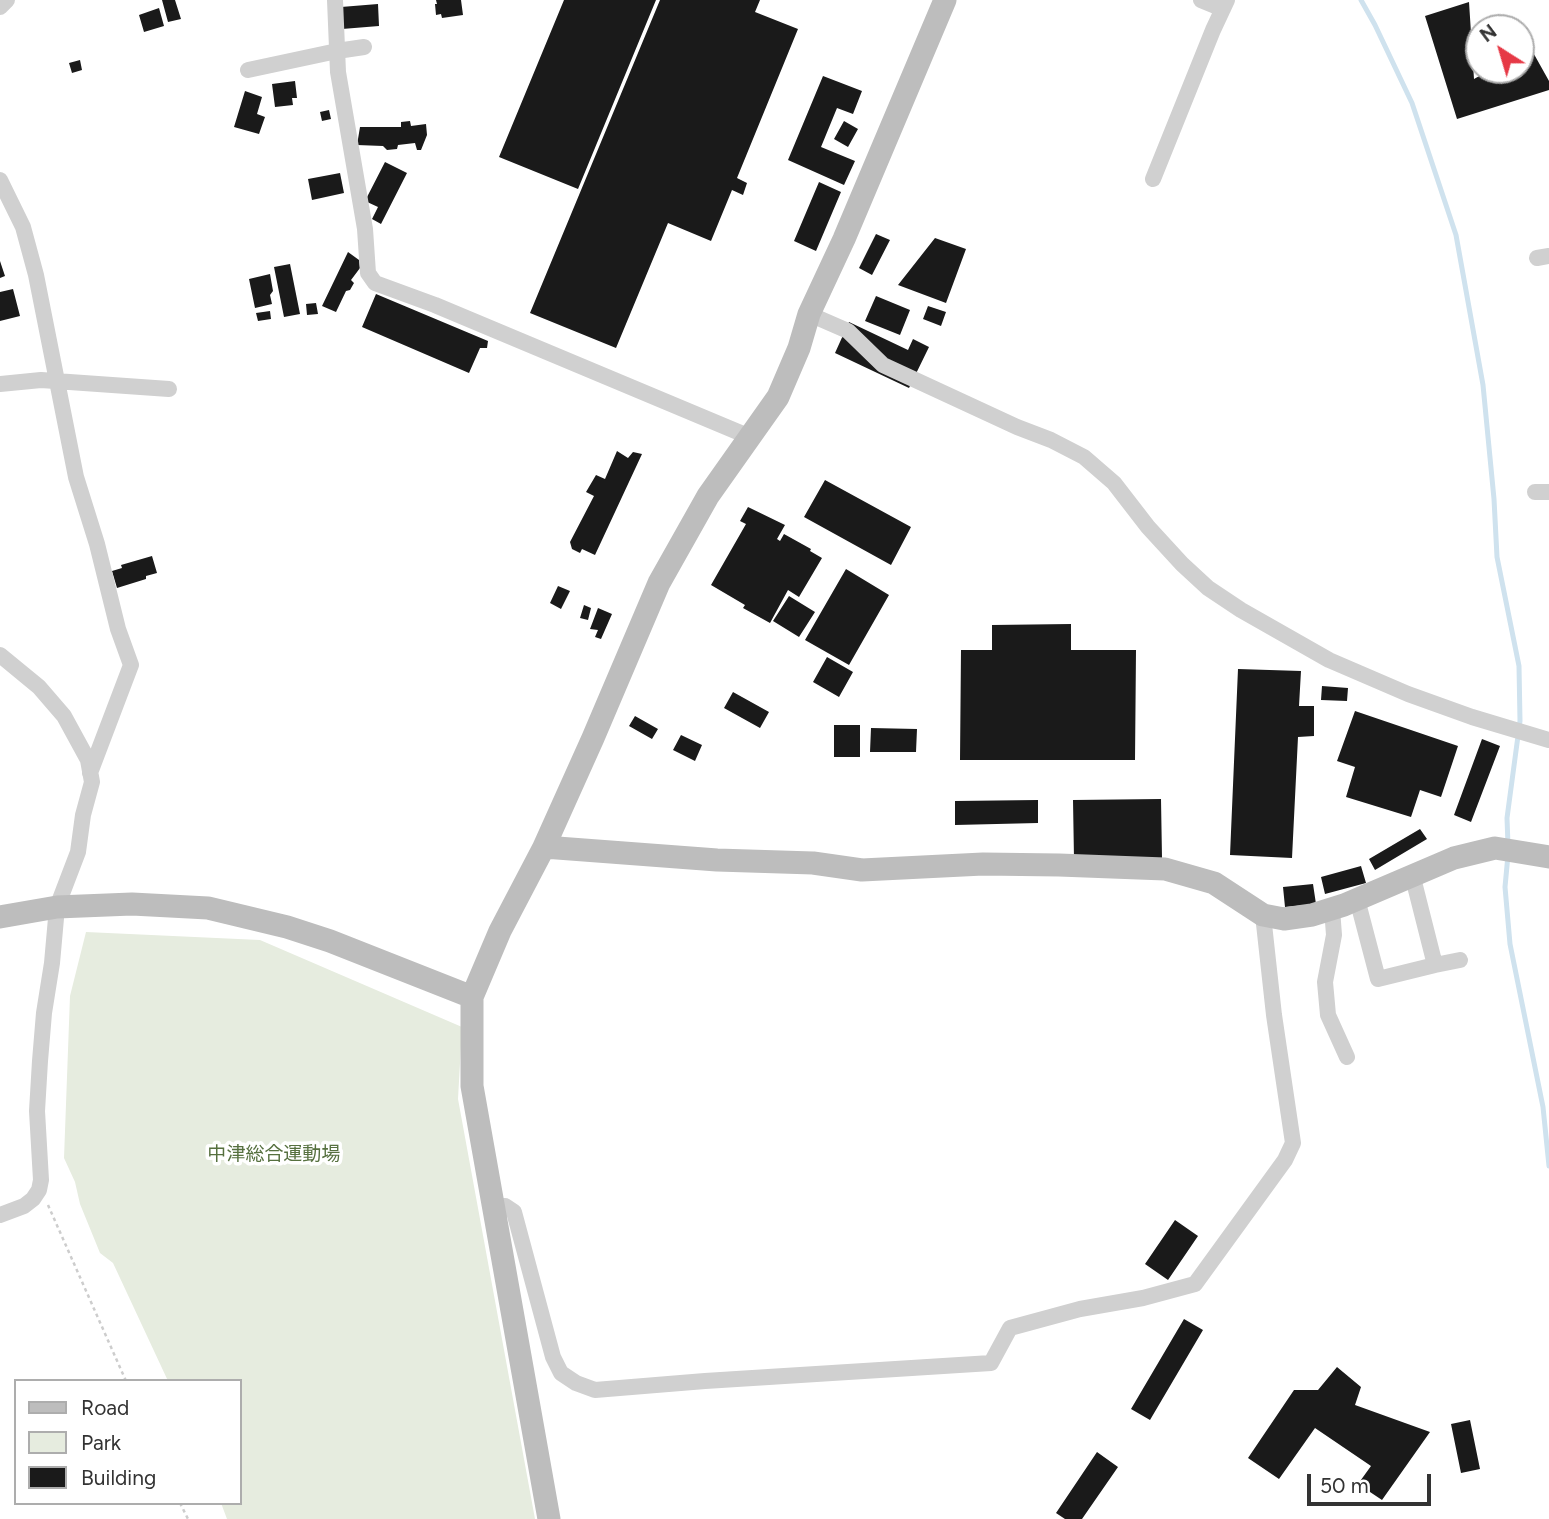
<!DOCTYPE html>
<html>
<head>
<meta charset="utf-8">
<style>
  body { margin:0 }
  #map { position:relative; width:1549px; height:1519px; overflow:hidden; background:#fff; font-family:Figtree,sans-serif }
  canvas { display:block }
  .legend { position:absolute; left:14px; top:1379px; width:228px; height:126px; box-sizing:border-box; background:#fff; border:2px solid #adadad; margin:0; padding:9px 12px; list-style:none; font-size:21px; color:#333 }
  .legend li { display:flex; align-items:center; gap:14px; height:35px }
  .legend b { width:35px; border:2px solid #adadad }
  .north { position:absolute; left:1465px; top:14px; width:70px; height:70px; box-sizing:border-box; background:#fff; border:2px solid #adadad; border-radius:50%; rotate:323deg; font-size:19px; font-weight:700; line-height:28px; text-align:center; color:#333 }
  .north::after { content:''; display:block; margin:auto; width:24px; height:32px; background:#e63946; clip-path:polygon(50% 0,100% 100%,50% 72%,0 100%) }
  .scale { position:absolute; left:1307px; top:1474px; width:124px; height:32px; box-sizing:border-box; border:4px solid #333; border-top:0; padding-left:9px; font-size:21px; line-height:24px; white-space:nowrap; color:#333; -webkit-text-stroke:5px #fff; paint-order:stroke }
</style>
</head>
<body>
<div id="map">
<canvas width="1549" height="1519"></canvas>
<ul class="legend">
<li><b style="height:9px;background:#bdbdbd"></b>Road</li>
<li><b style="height:19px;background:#e6ecdf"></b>Park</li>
<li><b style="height:19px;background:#1a1a1a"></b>Building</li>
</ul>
<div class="north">N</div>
<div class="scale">50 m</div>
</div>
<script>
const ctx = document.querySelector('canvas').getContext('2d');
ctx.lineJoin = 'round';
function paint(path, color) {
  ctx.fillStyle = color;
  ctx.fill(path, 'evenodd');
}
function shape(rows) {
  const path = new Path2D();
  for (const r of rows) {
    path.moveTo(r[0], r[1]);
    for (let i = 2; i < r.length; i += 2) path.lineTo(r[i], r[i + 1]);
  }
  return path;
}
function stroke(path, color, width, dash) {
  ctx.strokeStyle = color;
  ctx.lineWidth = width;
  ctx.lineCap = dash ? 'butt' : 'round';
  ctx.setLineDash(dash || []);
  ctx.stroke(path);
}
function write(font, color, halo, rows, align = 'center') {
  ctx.font = font + ' Figtree,"Noto Sans JP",sans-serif';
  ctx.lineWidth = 7;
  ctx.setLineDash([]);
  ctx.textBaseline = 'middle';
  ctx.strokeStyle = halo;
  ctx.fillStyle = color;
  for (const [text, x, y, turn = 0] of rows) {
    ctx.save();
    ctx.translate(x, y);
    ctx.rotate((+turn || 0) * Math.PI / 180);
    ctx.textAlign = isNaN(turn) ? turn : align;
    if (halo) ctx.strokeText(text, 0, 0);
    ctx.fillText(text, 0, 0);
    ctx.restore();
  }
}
const green = shape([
  [86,932,260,940,462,1027,458,1099,535,1519,227,1519,221,1503,240,1503,240,1381,168,1381,113,1263,100,1253,80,1204,75,1182,64,1158,70,996]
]);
const stream = shape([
  [1361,0,1375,25,1412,103,1456,235,1483,385,1494,499,1497,557,1519,666,1520,721,1507,818,1508,845],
  [1508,855,1505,887,1510,944,1543,1107,1549,1166]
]);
const building = shape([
  [162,0,175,0,181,19,168,22],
  [436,0,461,0,463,15,442,18,441,14,436,15,435,4,437,4],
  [564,0,656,0,578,189,499,157],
  [660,0,760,0,755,12,798,29,737,178,747,183,743,195,732,190,711,241,668,223,616,348,530,313],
  [1469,2,1474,79,1490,70,1521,70,1521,52,1530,47,1549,81,1549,90,1457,119,1425,16],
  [378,4,379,26,342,29,341,7],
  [159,8,164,26,144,32,139,15],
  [80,60,82,70,72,73,69,63],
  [823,76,862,91,853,114,837,108,821,147,855,161,844,185,788,160],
  [295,81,297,98,292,98,293,105,275,107,272,84],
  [245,91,262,97,257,114,265,117,259,134,234,127],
  [329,110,331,119,322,121,320,112],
  [410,121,411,126,426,124,427,135,421,150,417,150,415,143,398,145,397,149,387,150,383,146,357,145,360,127,401,127,401,122],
  [844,121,858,129,848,147,834,139],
  [385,162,407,173,381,224,372,219,378,207,365,201],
  [340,173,344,193,312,200,308,179],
  [819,182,841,192,816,251,794,241],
  [876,234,890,240,872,275,859,268],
  [935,238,966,249,946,303,898,285],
  [348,252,359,260,360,268,351,280,354,283,350,290,346,291,336,312,322,306],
  [0,261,5,276,0,278],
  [290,264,300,314,284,317,274,267],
  [270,274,273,291,270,295,272,304,255,308,249,279],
  [13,289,20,316,0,321,0,292],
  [376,294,488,341,487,348,480,348,469,373,362,327],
  [876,296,910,310,900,335,865,321],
  [316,303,318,314,307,315,306,304],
  [928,306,946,312,941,326,923,319],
  [270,311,271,319,258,321,256,313],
  [849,322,908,350,913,339,929,347,909,388,835,353],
  [617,451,628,458,633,452,642,454,595,555,582,549,580,553,572,549,570,542,594,496,586,492,596,475,605,479],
  [825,480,911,527,891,565,804,517],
  [748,507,785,525,777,539,780,541,784,534,811,549,810,551,822,558,799,597,788,590,770,623,743,608,745,605,711,585,746,524,740,521],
  [152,556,157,573,146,576,146,579,117,588,112,571,122,568,121,565],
  [846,569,889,595,849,665,805,640],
  [558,586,570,591,561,609,550,603],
  [789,596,815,612,799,637,773,621],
  [584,605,591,608,588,620,580,618],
  [598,608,612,614,601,639,595,637,598,630,590,629],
  [1071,624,1071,650,1136,650,1135,760,960,760,961,650,992,650,992,625],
  [827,657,853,672,839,697,813,682],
  [1238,669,1301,671,1299,706,1314,706,1314,736,1298,737,1292,858,1230,855],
  [1322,686,1348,688,1347,701,1321,700],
  [733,692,769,712,760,728,724,708],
  [1355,711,1458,746,1441,797,1420,790,1411,817,1346,797,1355,767,1337,761],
  [635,716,658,729,652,739,629,726],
  [834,725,860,725,860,757,834,757],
  [871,728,917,729,916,752,870,752],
  [681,735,702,745,695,761,673,750],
  [1482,739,1500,746,1471,822,1454,815],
  [1161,799,1162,858,1074,859,1073,800],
  [1038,800,1038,823,955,825,955,801],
  [1420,829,1427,839,1375,870,1369,859],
  [1361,866,1366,883,1325,894,1321,877],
  [1313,884,1316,904,1285,907,1283,887],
  [1175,1220,1198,1236,1168,1280,1145,1264],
  [1184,1319,1203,1330,1150,1420,1131,1409],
  [1337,1367,1361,1387,1355,1405,1430,1432,1382,1500,1358,1484,1371,1466,1315,1428,1279,1479,1248,1458,1294,1390,1318,1390],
  [1470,1420,1480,1469,1461,1473,1451,1424],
  [1097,1452,1118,1467,1082,1519,1065,1519,1056,1513]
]);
const path = shape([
  [48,1205,126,1381],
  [180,1503,188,1519]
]);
const street = shape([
  [335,0,338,72,365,229,368,273,375,283,435,305,750,437],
  [1201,0,1223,9],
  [0,7,7,0],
  [248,70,337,51,364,47],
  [1153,179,1213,30,1227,0],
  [0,180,23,227,36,275,76,477,97,544,118,629,131,665,90,773],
  [1537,258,1549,256],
  [809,314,848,331,883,365,1017,427,1051,440,1084,457,1114,483,1148,527,1182,564,1208,588,1241,610,1329,660,1408,694,1472,717,1549,740],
  [0,384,41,380,169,389],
  [1535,492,1549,492],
  [0,655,39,687,64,716,88,760,92,782,83,815,78,852,57,907,52,963,44,1013,40,1061,37,1111,41,1180,39,1190,33,1199,24,1206,0,1215],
  [1412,874,1435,965,1460,960],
  [1357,899,1378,979,1435,965],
  [1332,909,1334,935,1325,982,1328,1015,1347,1057],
  [493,1207,505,1206,514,1212,553,1357,561,1373,576,1383,595,1390,705,1381,991,1363,1010,1328,1080,1309,1143,1298,1195,1284,1285,1160,1293,1143,1274,1015,1263,915]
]);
const secondary = shape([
  [544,847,717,860,813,863,862,870,983,864,1059,865,1165,869,1214,883,1263,915,1284,919,1312,915,1344,905,1454,858,1495,848,1549,857],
  [0,917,57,907,132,904,208,908,287,927,330,941,472,997],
  [549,1519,472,1086,472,997,500,931,544,847,593,738,659,583,708,496,778,397,799,348,809,314,844,239,945,0]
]);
const parkNames = [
  ["中津総合運動場",274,1154]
];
paint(green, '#e6ecdf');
stroke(stream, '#cfe2ee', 5);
paint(building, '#1a1a1a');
stroke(path, '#cdcdcd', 2.5, [3.5, 3.5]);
stroke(street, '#d0d0d0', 16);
stroke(secondary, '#bdbdbd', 23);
write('19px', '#56703f', '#fff', parkNames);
</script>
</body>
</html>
